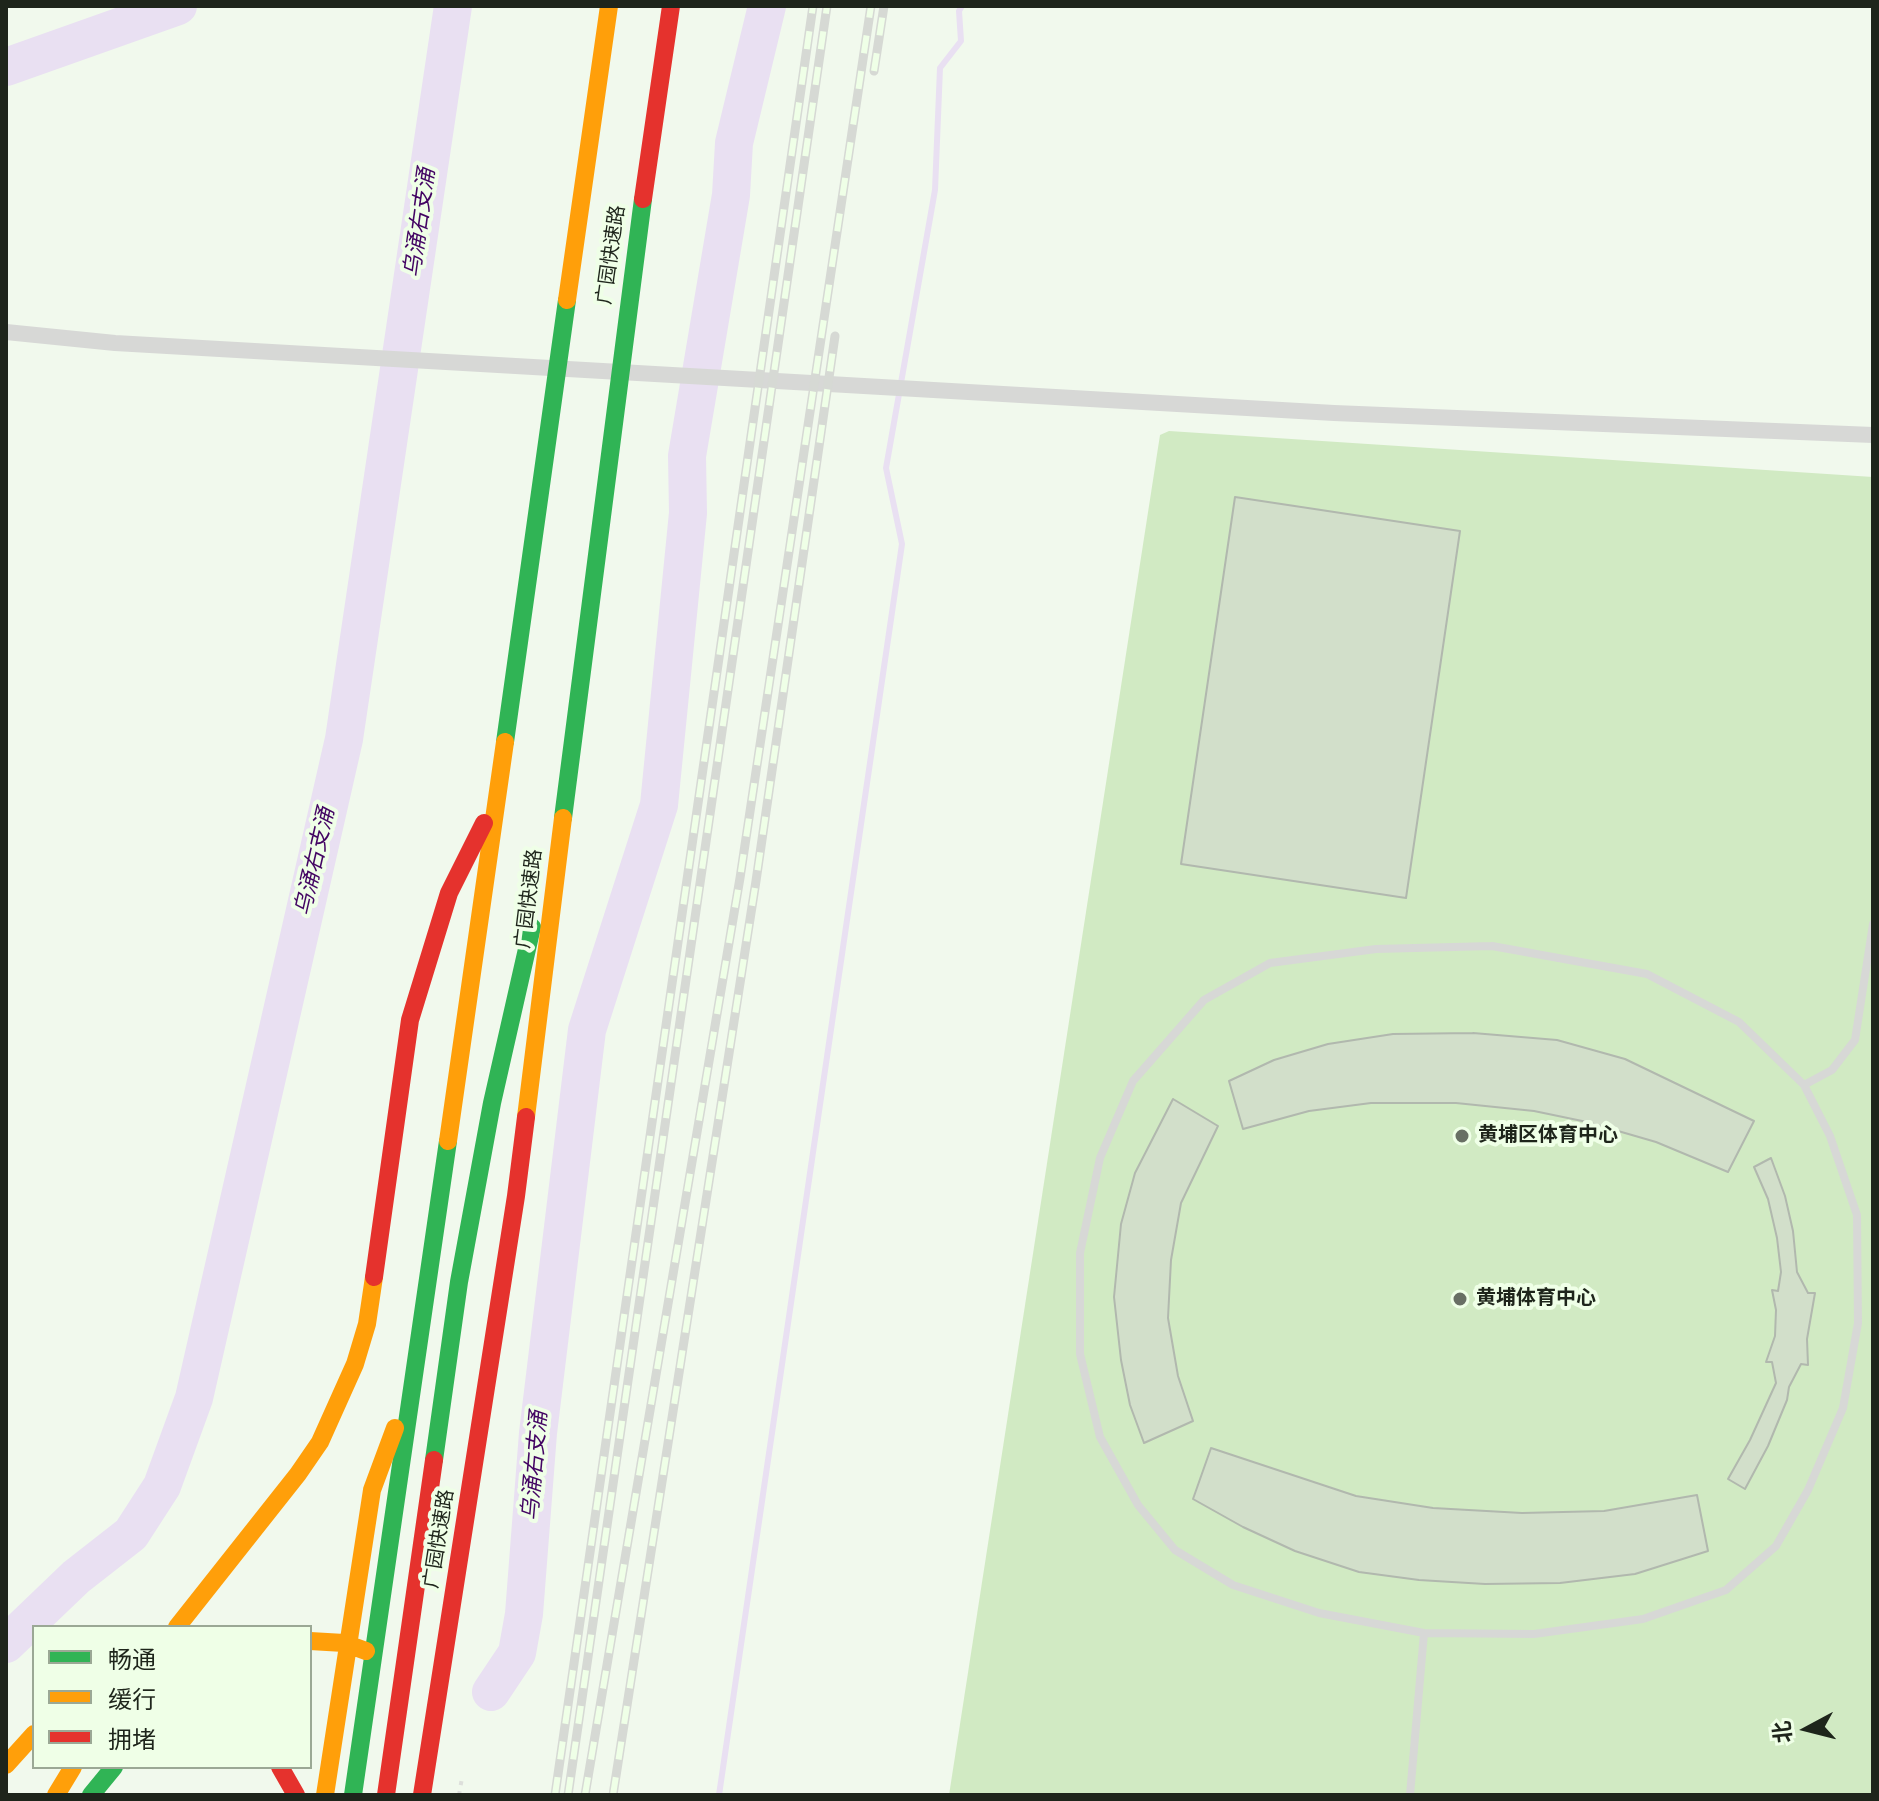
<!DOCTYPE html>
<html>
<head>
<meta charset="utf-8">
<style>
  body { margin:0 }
  #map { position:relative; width:1879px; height:1801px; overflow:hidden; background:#f1f9ed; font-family:Roboto,"Noto Sans SC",sans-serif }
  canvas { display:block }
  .frame { position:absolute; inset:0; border:8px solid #1e251b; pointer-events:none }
  .legend { position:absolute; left:32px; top:1625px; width:280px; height:144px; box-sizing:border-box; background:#efffe7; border:2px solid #9ba895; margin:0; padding:10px 14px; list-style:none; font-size:24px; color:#1e251b }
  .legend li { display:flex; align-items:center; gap:16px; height:40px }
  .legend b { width:40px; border:2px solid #9ba895 }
  .north { position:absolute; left:1767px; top:1689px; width:80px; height:80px; -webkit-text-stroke:6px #efffe7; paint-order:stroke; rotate:263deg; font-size:22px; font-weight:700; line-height:32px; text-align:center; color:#1e251b }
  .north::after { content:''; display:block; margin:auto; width:28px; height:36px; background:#1e251b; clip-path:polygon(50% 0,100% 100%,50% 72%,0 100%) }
</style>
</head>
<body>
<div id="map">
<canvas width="1879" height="1801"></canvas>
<div class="frame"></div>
<ul class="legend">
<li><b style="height:10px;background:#30b455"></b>畅通</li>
<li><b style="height:10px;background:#ff9f0a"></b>缓行</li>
<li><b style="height:10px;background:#e5322d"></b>拥堵</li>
</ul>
<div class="north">北</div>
</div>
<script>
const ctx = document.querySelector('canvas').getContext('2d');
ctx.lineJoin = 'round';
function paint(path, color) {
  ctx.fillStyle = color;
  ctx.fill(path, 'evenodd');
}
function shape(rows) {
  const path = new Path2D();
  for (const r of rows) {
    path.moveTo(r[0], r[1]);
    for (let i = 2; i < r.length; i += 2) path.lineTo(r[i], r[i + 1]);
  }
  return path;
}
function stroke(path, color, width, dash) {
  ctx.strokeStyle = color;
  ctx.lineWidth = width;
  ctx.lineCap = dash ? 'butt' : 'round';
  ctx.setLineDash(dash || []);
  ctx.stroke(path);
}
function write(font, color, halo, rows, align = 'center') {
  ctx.font = font + ' Roboto,"Noto Sans SC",sans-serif';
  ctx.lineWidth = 8;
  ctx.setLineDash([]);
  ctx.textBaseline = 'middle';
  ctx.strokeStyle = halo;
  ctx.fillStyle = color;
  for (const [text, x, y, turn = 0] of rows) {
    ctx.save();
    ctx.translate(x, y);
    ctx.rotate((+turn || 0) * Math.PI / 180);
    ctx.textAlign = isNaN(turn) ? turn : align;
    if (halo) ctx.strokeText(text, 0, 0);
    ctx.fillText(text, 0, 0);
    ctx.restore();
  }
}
const green = shape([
  [1169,431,1873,477,1873,1795,949,1795,1160,435]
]);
const stream = shape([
  [719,1795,902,544,886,468,935,190,940,68,961,41,959,11,962,6]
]);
const river = shape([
  [6,67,178,6],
  [6,1644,76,1577,131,1534,162,1486,194,1398,344,739,453,6],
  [491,1692,517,1653,524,1614,538,1433,587,1030,659,805,688,513,687,456,731,195,734,143,767,6]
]);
const building = shape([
  [1235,497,1460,531,1406,898,1181,864,1235,497],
  [1473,1033,1557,1040,1625,1059,1754,1121,1728,1172,1656,1142,1587,1122,1534,1111,1456,1103,1371,1103,1309,1111,1243,1129,1229,1081,1274,1060,1328,1044,1393,1034,1473,1033],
  [1173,1099,1218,1126,1181,1203,1171,1260,1168,1318,1178,1376,1193,1421,1144,1443,1130,1405,1121,1360,1114,1297,1121,1224,1135,1173,1173,1099],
  [1771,1158,1785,1196,1793,1231,1797,1272,1808,1293,1815,1293,1807,1339,1808,1365,1801,1364,1789,1387,1787,1400,1768,1446,1745,1489,1728,1479,1750,1440,1776,1383,1772,1362,1766,1362,1775,1336,1776,1310,1772,1290,1778,1291,1781,1272,1777,1238,1768,1199,1754,1167,1771,1158],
  [1211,1448,1356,1496,1433,1508,1522,1513,1604,1511,1697,1495,1708,1551,1635,1574,1560,1583,1485,1584,1419,1580,1359,1572,1295,1551,1243,1527,1193,1499,1211,1448]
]);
const path = shape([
  [459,1795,462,1778]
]);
const lane = shape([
  [1492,946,1647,974,1739,1022,1804,1085,1830,1136,1857,1215,1858,1323,1843,1408,1808,1490,1776,1546,1726,1590,1643,1619,1534,1634,1424,1633,1319,1613,1233,1585,1175,1550,1138,1505,1100,1437,1080,1354,1080,1253,1100,1158,1133,1081,1204,1000,1270,963,1376,949,1492,946],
  [1804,1085,1832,1070,1855,1040,1873,924],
  [1410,1795,1424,1633]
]);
const street = shape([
  [6,332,115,343,1334,413,1873,435]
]);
const fast = shape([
  [505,742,567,300],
  [563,818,643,199],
  [434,1460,459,1282,492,1103,532,927],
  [91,1795,114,1767],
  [353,1795,448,1141]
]);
const slow = shape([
  [567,300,609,6],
  [526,1117,563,818],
  [448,1141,505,742],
  [177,1627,298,1474,320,1442,355,1364,367,1324,374,1277],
  [310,1641,344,1643,366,1651],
  [6,1765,34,1734],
  [56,1795,73,1767],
  [325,1795,372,1490,395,1428]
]);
const jam = shape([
  [643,199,671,6],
  [374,1277,410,1020,449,893,484,823],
  [280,1767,296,1795],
  [386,1795,434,1460],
  [422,1795,516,1196,526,1117]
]);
const rail = shape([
  [874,71,884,6],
  [555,1795,813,6],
  [568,1795,827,6],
  [585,1795,740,878,871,6],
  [613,1795,756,881,835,336]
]);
const markers = [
  [1462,1136,8,"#686f64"],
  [1460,1299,8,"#686f64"]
];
const streetNames = [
  ["广园快速路",612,255,-82],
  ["广园快速路",530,899,-83],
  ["广园快速路",440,1539,-81]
];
const poiNames = [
  ["黄埔区体育中心",1478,1136],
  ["黄埔体育中心",1476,1299]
];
const waterNames = [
  ["乌涌右支涌",421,223,-82],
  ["乌涌右支涌",316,862,-77],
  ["乌涌右支涌",536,1466,-85]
];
paint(green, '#d1eac3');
stroke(stream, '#e9e0f2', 6);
stroke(river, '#e9e0f2', 38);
paint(building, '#d2dfca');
stroke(building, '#b1b8ae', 2);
stroke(path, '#dddfdb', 4, [4, 6]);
stroke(lane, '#d7d8d6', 8);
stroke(street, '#d7d8d6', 16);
stroke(fast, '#30b455', 18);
stroke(slow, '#ff9f0a', 18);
stroke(jam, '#e5322d', 18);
stroke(rail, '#d6d9d4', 9);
stroke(rail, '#efffe7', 6, [18]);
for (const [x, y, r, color] of markers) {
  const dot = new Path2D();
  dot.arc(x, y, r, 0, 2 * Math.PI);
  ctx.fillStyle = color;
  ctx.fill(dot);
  stroke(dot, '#efffe7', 3);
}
write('20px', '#1e251b', '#efffe7', streetNames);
write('bold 20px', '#1e251b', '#efffe7', poiNames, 'left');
write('italic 22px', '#430563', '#efffe7', waterNames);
</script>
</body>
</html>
